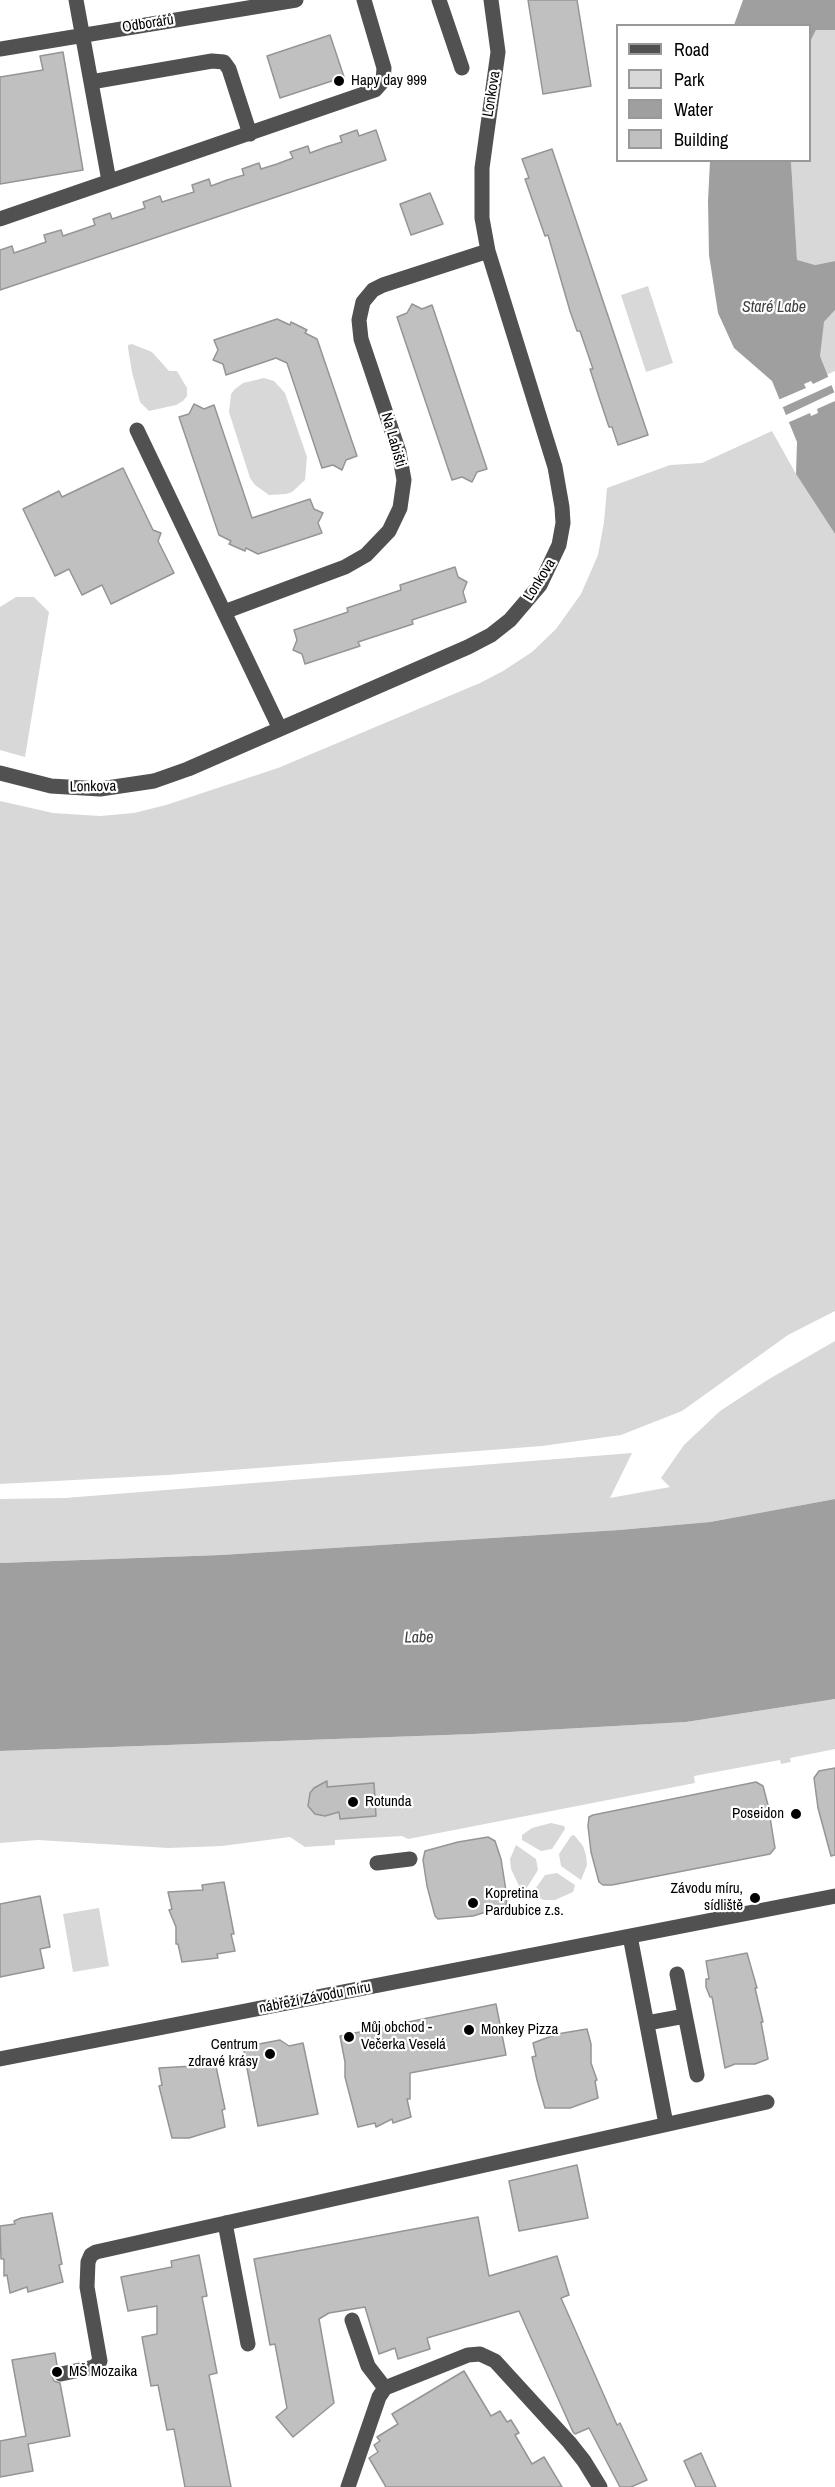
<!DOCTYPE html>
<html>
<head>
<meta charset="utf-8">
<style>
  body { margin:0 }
  #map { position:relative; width:835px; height:2487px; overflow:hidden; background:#fff; font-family:"Archivo Narrow",sans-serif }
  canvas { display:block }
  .legend { position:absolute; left:616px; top:24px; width:195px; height:138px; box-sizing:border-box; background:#fff; border:2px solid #999; margin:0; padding:8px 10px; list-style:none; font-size:18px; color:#000 }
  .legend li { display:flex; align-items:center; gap:12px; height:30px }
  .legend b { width:30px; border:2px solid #999 }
</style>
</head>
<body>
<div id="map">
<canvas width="835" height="2487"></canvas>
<ul class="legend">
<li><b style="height:8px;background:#515151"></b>Road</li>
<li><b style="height:16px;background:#d8d8d8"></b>Park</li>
<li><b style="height:16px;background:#9f9f9f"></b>Water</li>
<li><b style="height:16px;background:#c0c0c0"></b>Building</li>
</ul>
</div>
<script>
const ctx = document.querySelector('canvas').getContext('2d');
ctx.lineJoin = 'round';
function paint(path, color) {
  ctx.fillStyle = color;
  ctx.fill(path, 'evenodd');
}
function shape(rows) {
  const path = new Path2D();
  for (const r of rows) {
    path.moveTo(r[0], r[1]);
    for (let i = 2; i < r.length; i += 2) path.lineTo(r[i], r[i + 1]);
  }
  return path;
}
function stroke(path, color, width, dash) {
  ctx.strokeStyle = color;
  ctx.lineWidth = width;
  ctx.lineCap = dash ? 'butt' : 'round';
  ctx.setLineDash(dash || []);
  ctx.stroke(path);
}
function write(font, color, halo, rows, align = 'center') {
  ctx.font = font + ' "Archivo Narrow",sans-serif';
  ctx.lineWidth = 4.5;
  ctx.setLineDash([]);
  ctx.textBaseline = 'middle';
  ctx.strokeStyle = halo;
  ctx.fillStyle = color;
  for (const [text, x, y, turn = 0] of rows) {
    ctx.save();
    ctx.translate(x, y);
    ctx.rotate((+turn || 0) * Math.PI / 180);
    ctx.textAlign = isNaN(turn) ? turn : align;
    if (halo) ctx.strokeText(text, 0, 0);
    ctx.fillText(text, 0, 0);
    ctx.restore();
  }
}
const green = shape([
  [816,30,835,30,835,261,815,265,797,261,791,161,810,160,810,42],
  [648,286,673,363,646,372,621,295],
  [835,310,835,371,826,375,820,356,820,339,824,322],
  [132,344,152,352,169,371,177,371,187,388,187,396,183,401,176,405,149,411,140,402,132,372,128,348,128,345],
  [264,378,274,381,285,393,307,457,305,480,292,492,286,494,269,495,255,485,250,478,229,412,231,394,235,389,243,383],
  [772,431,796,474,835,534,835,1311,788,1335,682,1411,621,1435,542,1446,167,1475,0,1484,0,801,53,813,100,816,134,813,166,805,278,768,480,683,503,671,532,652,556,629,581,594,598,555,604,522,607,488,670,465,702,463],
  [16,597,34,597,49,612,25,757,0,750,0,607],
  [835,1341,835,1499,710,1522,619,1530,221,1555,0,1563,0,1499,65,1498,632,1453,610,1498,670,1487,661,1478,684,1445,720,1411,769,1379],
  [835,1699,835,1749,790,1758,791,1762,781,1764,780,1760,694,1776,695,1783,408,1839,402,1836,335,1840,335,1845,305,1847,290,1837,222,1846,168,1848,38,1840,0,1843,0,1751,474,1734,686,1722],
  [551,1823,564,1826,565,1829,552,1849,541,1851,522,1840,522,1835,532,1828],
  [574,1835,583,1846,586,1855,587,1865,581,1880,561,1866,559,1854,571,1836],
  [516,1845,536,1859,538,1870,526,1889,519,1886,511,1869,510,1859],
  [557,1873,575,1885,573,1892,555,1900,545,1900,533,1897,531,1895,545,1875],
  [99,1908,109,1966,73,1972,63,1914]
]);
const water = shape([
  [743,0,835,0,835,30,816,30,810,42,810,26,734,25],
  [710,161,791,161,797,260,815,265,835,261,835,310,824,322,820,356,835,394,835,534,796,474,797,442,772,381,734,348,718,313,709,255,708,201],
  [835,1499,835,1699,686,1722,474,1734,0,1751,0,1563,221,1555,619,1530,710,1522]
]);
const pier = shape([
  [830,376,834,384,781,408,778,400,806,388,804,384,811,381,813,384],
  [835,392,835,401,817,409,818,413,811,416,810,413,787,423,784,416]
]);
const building = shape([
  [528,0,577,0,591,86,543,94,528,0],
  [330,35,344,77,280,98,267,56,330,35],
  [63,52,83,170,0,184,0,77,43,70,40,56,63,52],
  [357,130,359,136,376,130,386,160,0,290,0,250,12,246,14,253,46,242,44,235,61,230,63,236,95,225,93,219,110,213,112,219,145,208,143,202,160,196,162,202,194,192,192,185,209,179,211,186,227,180,244,175,242,169,259,163,261,169,277,164,293,158,290,152,308,146,310,153,326,147,342,142,340,136,357,130],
  [552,149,648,435,618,445,612,427,609,427,599,397,590,369,593,369,580,331,577,331,570,311,548,235,545,236,525,179,529,178,522,159,552,149],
  [430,193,443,224,411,235,400,204,430,193],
  [412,304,422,309,432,305,487,469,477,472,472,482,462,477,452,480,397,317,407,313,412,304],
  [277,319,290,325,291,322,307,330,305,333,317,339,357,456,346,460,342,470,333,465,322,468,287,363,276,358,226,375,223,364,213,360,218,350,214,340,277,319],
  [194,404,204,409,214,405,252,518,310,499,314,509,323,513,318,523,322,533,258,554,246,548,245,551,229,544,231,541,219,535,179,417,189,414,194,404],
  [123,468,153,530,161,533,158,541,174,573,111,604,102,585,82,595,69,569,55,576,23,509,59,491,62,497,123,468],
  [455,567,458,577,467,582,463,592,466,602,412,620,413,624,358,642,360,646,305,664,302,654,293,650,297,640,294,630,348,612,347,608,401,590,400,585,455,567],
  [835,1768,835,1855,831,1856,818,1808,814,1778,819,1771,835,1768],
  [327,1781,327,1787,374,1783,376,1816,340,1819,339,1812,325,1816,315,1814,308,1806,310,1793,314,1788,327,1781],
  [756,1782,763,1786,768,1805,775,1848,770,1854,612,1885,603,1885,599,1882,591,1852,588,1826,589,1817,593,1815,756,1782],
  [488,1837,495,1841,501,1859,507,1897,506,1906,473,1916,438,1919,435,1916,427,1886,423,1860,425,1851,458,1842,488,1837],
  [224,1882,234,1934,231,1934,235,1951,217,1954,218,1958,182,1962,178,1944,176,1944,176,1927,169,1910,172,1909,168,1892,203,1890,202,1885,224,1882],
  [40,1896,50,1947,40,1949,44,1968,0,1977,0,1904,40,1896],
  [747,1953,757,1988,755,1988,763,2022,761,2022,768,2059,755,2064,735,2064,725,2068,712,1997,710,1997,706,1987,706,1979,709,1979,706,1961,747,1953],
  [496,2004,506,2055,410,2073,410,2099,407,2099,411,2117,393,2123,392,2119,376,2127,375,2123,358,2127,345,2077,345,2062,340,2036,496,2004],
  [587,2029,591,2044,591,2063,597,2080,595,2081,598,2098,570,2108,545,2108,537,2080,532,2057,536,2056,533,2043,557,2034,587,2029],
  [280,2040,289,2046,303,2043,318,2114,258,2126,243,2047,280,2040],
  [214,2057,225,2109,222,2110,225,2127,189,2138,172,2138,159,2086,162,2085,159,2068,194,2066,193,2061,214,2057],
  [577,2165,588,2218,519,2231,509,2181,577,2165],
  [52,2213,62,2264,59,2265,63,2282,28,2292,27,2287,10,2293,7,2275,4,2276,4,2259,1,2259,0,2226,15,2224,14,2221,21,2218,52,2213],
  [478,2217,489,2276,557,2256,569,2295,561,2298,617,2425,620,2423,647,2480,631,2487,620,2487,589,2428,575,2434,573,2432,519,2311,427,2338,430,2349,398,2359,395,2348,379,2354,365,2307,329,2313,319,2319,334,2403,293,2437,276,2417,287,2408,275,2344,270,2345,254,2259,478,2217],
  [199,2255,207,2296,202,2297,217,2373,209,2375,231,2487,185,2487,174,2429,167,2430,158,2385,151,2386,142,2337,157,2334,157,2306,128,2311,121,2277,172,2267,171,2261,199,2255],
  [55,2353,57,2365,52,2370,51,2375,54,2381,60,2383,70,2436,28,2444,33,2471,0,2477,0,2441,26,2436,12,2360,55,2353],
  [464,2371,491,2416,500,2411,507,2422,511,2420,519,2433,515,2435,532,2464,544,2457,562,2487,386,2487,369,2458,378,2452,374,2445,380,2441,377,2437,398,2424,392,2414,464,2371],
  [701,2453,716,2487,696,2487,684,2461,701,2453]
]);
const minor = shape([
  [76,0,109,181],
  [439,0,462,68],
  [0,49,296,0],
  [91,82,212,61,224,62,229,69,250,134],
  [0,219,375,90,383,81,384,68,364,0],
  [137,430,280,729],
  [224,612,345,567,366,555,389,531,400,508,404,480,399,452,361,339,359,320,363,302,373,290,383,285,488,251],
  [0,773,51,786,100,789,154,781,188,769,468,647,491,635,510,620,540,585,559,545,563,523,562,507,555,467,488,251,482,218,482,168,498,52,491,0],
  [377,1863,410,1859],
  [630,1936,666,2124],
  [677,1974,697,2075],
  [647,2023,685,2016],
  [0,2059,835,1896],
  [225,2223,248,2344],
  [352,2320,368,2366,385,2388],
  [61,2374,94,2367,100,2361,87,2287,88,2262,91,2255,96,2252,767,2102],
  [348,2487,379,2397,385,2388,468,2355,480,2354,495,2361,569,2442,584,2461,600,2487]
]);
const markers = [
  [339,81,6,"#000"],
  [353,1802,6,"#000"],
  [796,1814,6,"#000"],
  [755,1898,6,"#000"],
  [473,1903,6,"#000"],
  [469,2030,6,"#000"],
  [349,2037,6,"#000"],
  [270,2054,6,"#000"],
  [57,2372,6,"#000"]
];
const streetNames = [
  ["Odborářů",148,24,-9],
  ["Lonkova",492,94,-81],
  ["Na Labišti",393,440,74],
  ["Lonkova",540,580,-58],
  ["Lonkova",93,787,-1],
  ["nábřeží Závodu míru",315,1998,-11]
];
const poiNames = [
  ["Hapy day 999",351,81],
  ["Rotunda",365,1802],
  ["Poseidon",784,1814,"right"],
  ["Závodu míru,",743,1889,"right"],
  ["sídliště",743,1906,"right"],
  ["Kopretina",485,1894],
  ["Pardubice z.s.",485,1911],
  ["Můj obchod -",361,2028],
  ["Večerka Veselá",361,2045],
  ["Monkey Pizza",481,2030],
  ["Centrum",258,2045,"right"],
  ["zdravé krásy",258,2062,"right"],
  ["MŠ Mozaika",69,2372]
];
const waterNames = [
  ["Staré Labe",774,308],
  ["Labe",419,1638,-1]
];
paint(green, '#d8d8d8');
paint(water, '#9f9f9f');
paint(pier, '#fff');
paint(building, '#c0c0c0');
stroke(building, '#959595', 1.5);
stroke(minor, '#515151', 15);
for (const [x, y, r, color] of markers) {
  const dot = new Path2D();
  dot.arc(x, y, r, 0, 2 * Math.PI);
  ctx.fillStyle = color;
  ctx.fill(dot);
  stroke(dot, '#fff', 2);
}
write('15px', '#000', '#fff', streetNames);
write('15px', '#000', '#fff', poiNames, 'left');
write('italic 16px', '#404040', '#fff', waterNames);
</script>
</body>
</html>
